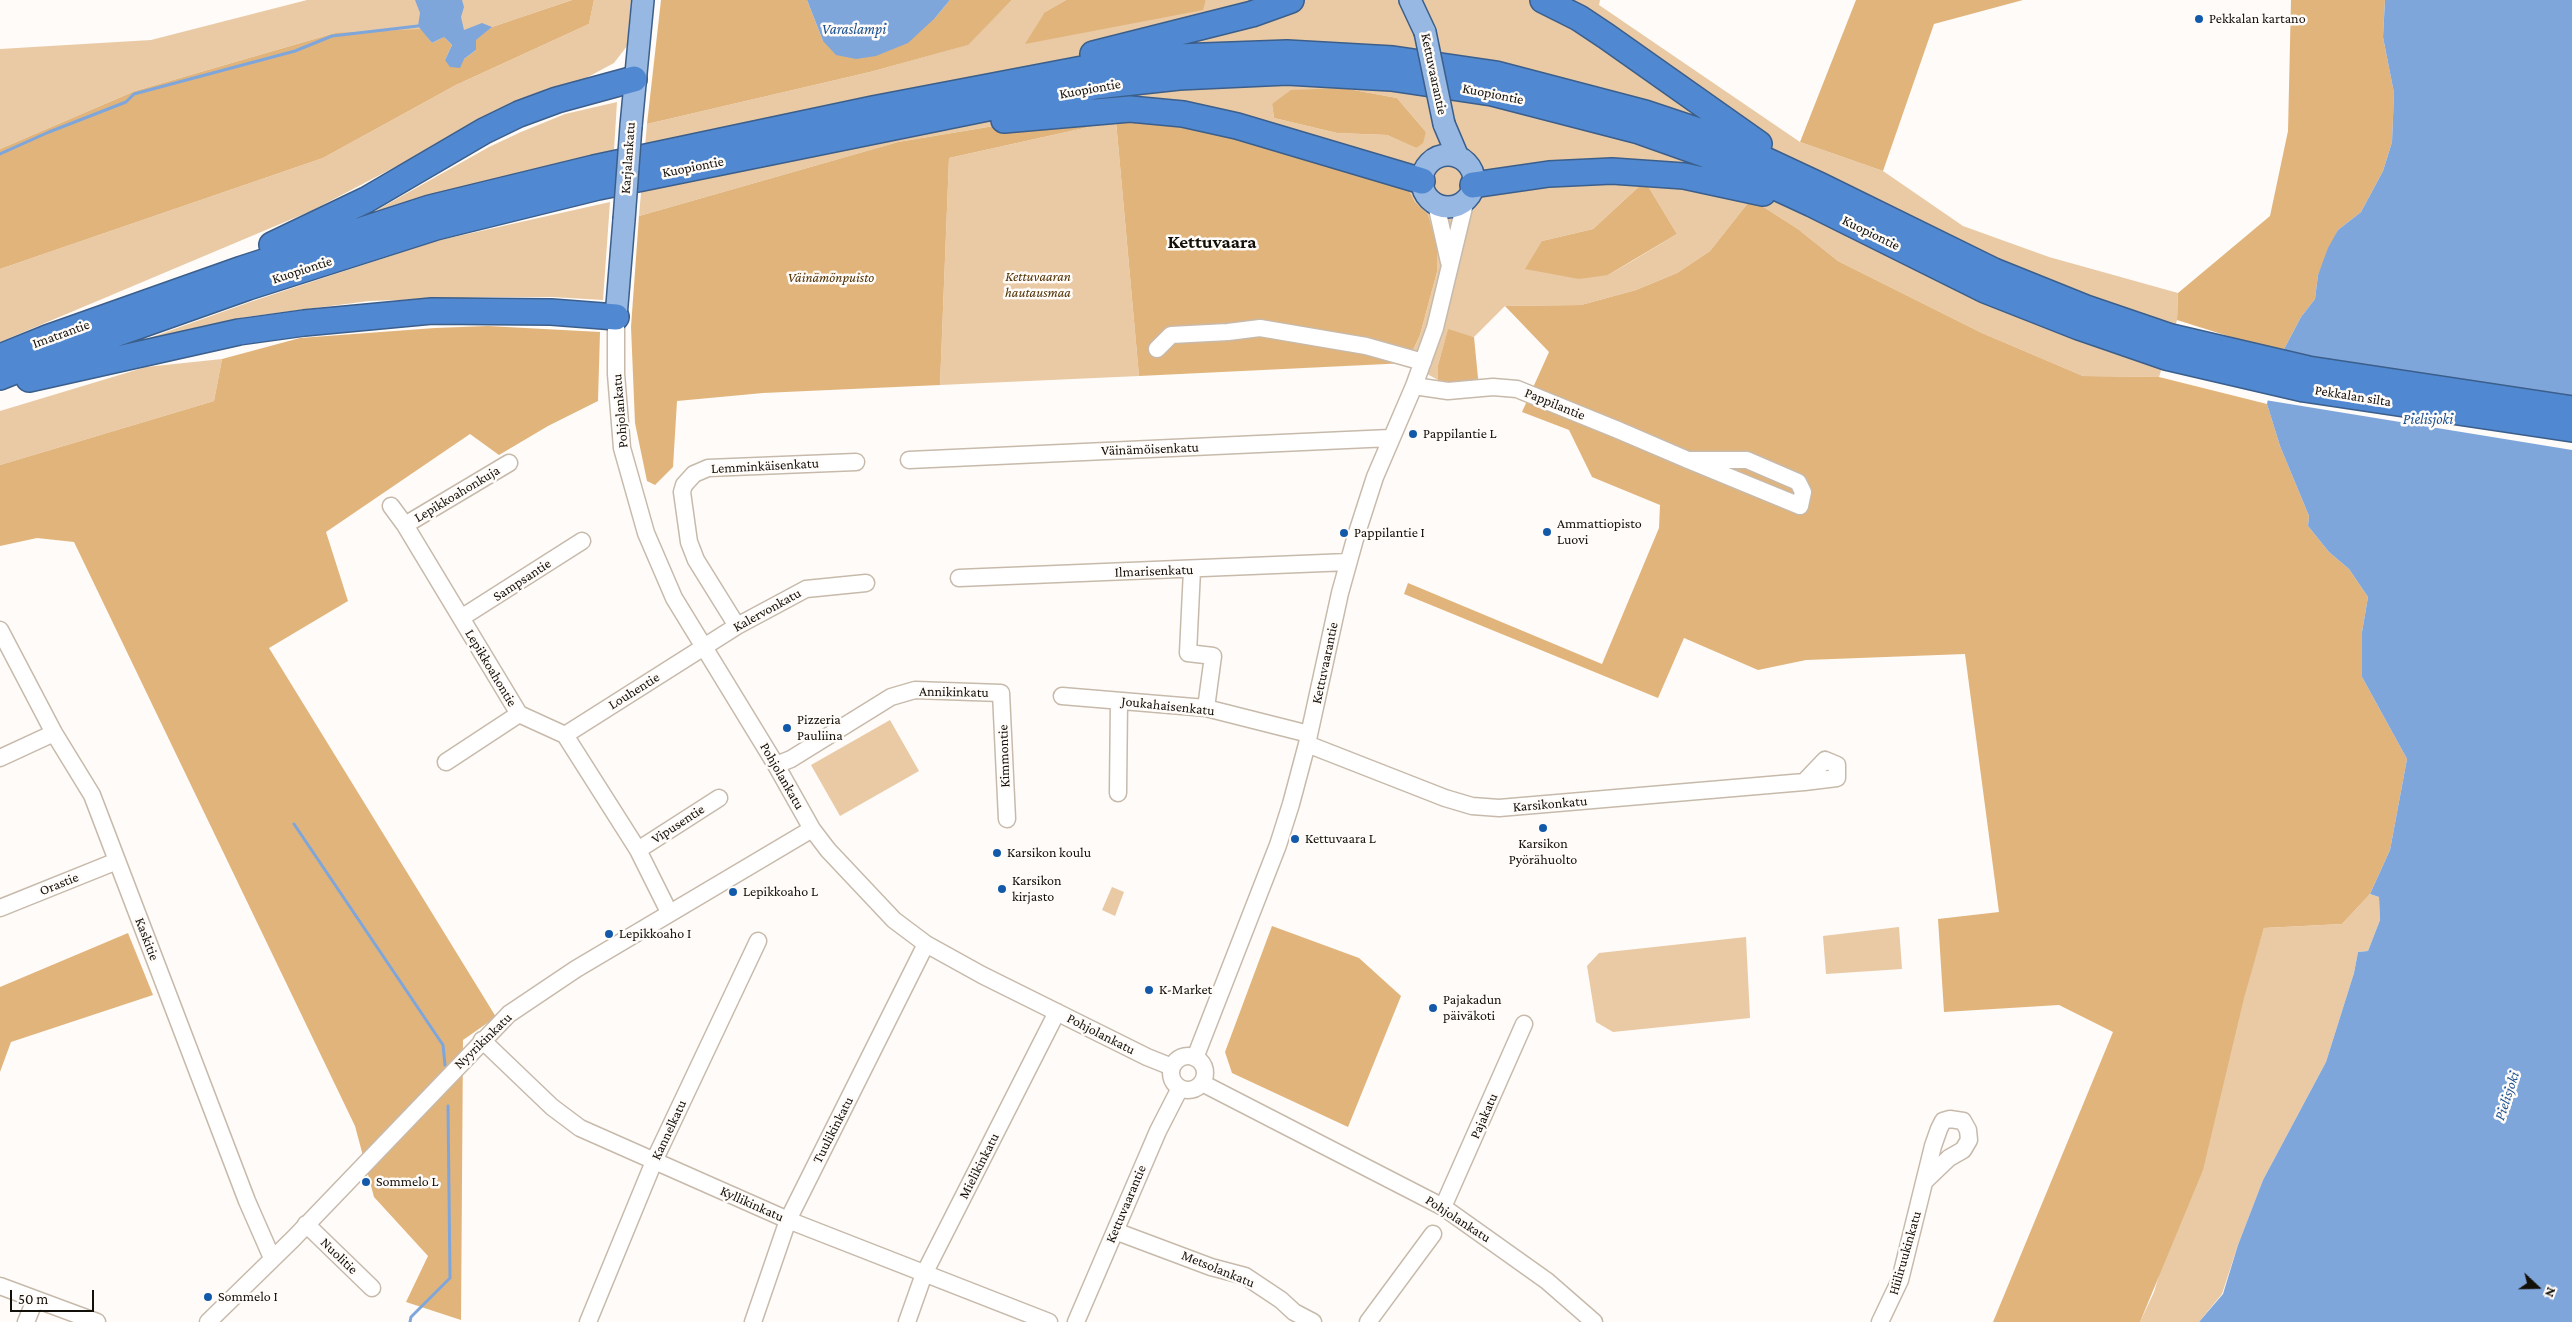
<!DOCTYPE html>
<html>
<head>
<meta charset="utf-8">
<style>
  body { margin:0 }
  #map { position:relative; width:2572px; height:1322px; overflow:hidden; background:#fefbf8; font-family:"Crimson Pro",serif }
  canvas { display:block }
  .north { position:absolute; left:2512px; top:1262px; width:50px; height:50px; -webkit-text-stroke:4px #fefbf8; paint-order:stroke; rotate:111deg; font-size:14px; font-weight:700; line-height:20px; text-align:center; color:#130f09 }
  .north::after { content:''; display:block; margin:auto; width:18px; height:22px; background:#130f09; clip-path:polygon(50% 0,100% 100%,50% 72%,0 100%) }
  .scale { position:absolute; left:10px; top:1290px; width:84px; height:22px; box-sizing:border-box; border:2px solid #130f09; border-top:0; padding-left:6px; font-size:15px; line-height:18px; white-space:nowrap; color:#130f09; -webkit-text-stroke:4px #fefbf8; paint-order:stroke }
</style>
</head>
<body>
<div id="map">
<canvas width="2572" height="1322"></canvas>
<div class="north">N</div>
<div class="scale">50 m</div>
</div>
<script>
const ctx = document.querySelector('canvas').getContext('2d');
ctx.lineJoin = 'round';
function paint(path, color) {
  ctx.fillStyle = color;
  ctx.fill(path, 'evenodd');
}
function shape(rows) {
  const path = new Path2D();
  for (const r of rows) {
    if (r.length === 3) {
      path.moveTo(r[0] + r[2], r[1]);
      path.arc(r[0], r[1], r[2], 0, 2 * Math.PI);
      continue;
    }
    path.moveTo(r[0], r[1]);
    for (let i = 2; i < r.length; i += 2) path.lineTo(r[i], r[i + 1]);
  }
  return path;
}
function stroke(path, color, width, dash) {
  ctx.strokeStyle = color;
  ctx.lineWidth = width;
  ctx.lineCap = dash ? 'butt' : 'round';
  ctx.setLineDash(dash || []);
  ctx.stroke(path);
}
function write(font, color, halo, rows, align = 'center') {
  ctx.font = font + ' "Crimson Pro",serif';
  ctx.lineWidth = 5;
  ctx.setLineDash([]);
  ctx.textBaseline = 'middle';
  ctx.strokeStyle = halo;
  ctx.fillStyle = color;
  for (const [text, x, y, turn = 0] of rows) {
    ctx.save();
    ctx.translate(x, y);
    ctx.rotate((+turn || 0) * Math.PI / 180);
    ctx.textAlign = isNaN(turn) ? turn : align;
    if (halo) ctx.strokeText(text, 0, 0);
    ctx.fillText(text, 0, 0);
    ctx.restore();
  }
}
const green = shape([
  [307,0,572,0,492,27,476,40,335,33,135,91,0,149,0,49,151,40],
  [594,0,631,0,627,46,614,63,571,86,479,123,311,211,0,342,0,269,323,158,456,85,589,24],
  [1012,0,1066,0,1045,12,1202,10,1206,0,1600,0,1599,5,1800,142,1883,171,1963,226,2049,257,2178,293,2177,320,2159,377,2083,376,1982,333,1838,261,1798,229,1751,199,1710,251,1677,273,1636,290,1581,305,1505,306,1474,337,1448,330,1438,365,1438,380,1407,363,1420,335,1437,272,1437,247,1428,214,1415,202,1404,181,1184,120,1030,120,898,142,639,216,647,124,870,72,967,45],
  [1343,88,1397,98,1426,132,1416,148,1387,135,1337,133,1274,118,1272,104],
  [1645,181,1677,234,1634,260,1608,275,1542,241,1593,229],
  [617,102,614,150,424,196,368,215,489,147,521,132,565,114],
  [1116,121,1139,376,940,385,949,158],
  [610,202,603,300,552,297,492,297,369,301,245,317,138,342,253,301,436,241],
  [222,359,214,401,0,465,0,411,146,367],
  [890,720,919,771,840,816,811,765],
  [1112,887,1124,892,1115,916,1102,910],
  [2370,894,2379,897,2380,920,2368,951,2358,952,2354,973,2326,1062,2263,1180,2238,1245,2222,1294,2199,1322,2140,1322,2154,1292,2264,928,2342,924],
  [1899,927,1902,969,1826,974,1823,936],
  [1746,937,1750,1018,1613,1032,1596,1022,1587,966,1599,953]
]);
const forest = shape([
  [572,0,594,0,589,24,456,85,323,158,0,269,0,149,135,91,335,33,421,29,432,43,444,37,452,45,445,60,464,59,476,50,475,40,492,27],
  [661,0,807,0,823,41,935,18,950,0,1012,0,968,45,870,72,647,124],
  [1066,0,1206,0,1203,10,1025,44,1045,12],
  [1856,0,2023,0,1934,24,1883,171,1800,142],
  [2291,0,2385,0,2383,37,2394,93,2392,142,2383,171,2361,212,2338,230,2318,275,2315,299,2301,317,2282,353,2177,320,2178,293,2270,216,2288,131],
  [1343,88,1397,98,1426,132,1423,143,1416,148,1387,135,1337,133,1274,118,1272,104,1291,90],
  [1030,120,1184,120,1404,181,1415,202,1428,214,1437,246,1437,272,1420,335,1407,363,1139,376,1116,121,949,158,940,385,763,393,677,401,673,467,655,485,647,481,635,423,631,327,639,216,898,142],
  [1645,181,1677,234,1608,275,1579,279,1525,269,1542,241,1593,229],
  [1751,199,1798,229,1838,261,1982,333,2083,376,2159,377,2267,404,2280,446,2309,516,2308,526,2329,552,2349,569,2368,597,2362,632,2362,677,2407,759,2390,850,2370,894,2342,924,2264,928,2244,998,2203,1170,2140,1322,1993,1322,2113,1032,2059,1005,1944,1012,1938,919,1999,912,1965,654,1806,660,1758,670,1684,638,1658,698,1404,594,1408,583,1602,664,1659,528,1660,505,1592,477,1569,430,1522,412,1549,352,1505,306,1581,305,1636,290,1677,273,1710,251],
  [488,326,600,332,598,401,548,426,499,455,470,434,326,532,348,601,269,648,496,1017,463,1040,461,1320,406,1302,428,1256,374,1197,355,1126,74,542,37,538,0,546,0,465,214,401,222,359,300,338,435,328],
  [1448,329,1474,337,1479,388,1438,380,1438,365],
  [1272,926,1359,958,1401,996,1348,1127,1232,1073,1225,1052],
  [128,933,153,995,11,1042,0,1072,0,987]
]);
const water = shape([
  [415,0,462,0,464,7,461,17,464,30,482,23,492,27,476,40,476,50,464,59,460,68,450,67,445,60,452,45,444,37,432,43,418,26,420,13],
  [807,0,950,0,935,18,908,43,876,56,856,59,836,55,823,41],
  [2385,0,2572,0,2572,1322,2199,1322,2223,1294,2238,1245,2263,1180,2326,1062,2354,973,2358,952,2368,951,2380,920,2379,897,2370,894,2390,850,2407,759,2362,677,2362,632,2368,597,2349,569,2329,552,2308,526,2309,516,2280,446,2267,404,2271,384,2282,353,2301,317,2315,299,2318,275,2328,248,2338,230,2361,212,2383,171,2392,142,2394,93,2383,37]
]);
const pier = shape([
  [2269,383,2572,423,2572,450,2265,400]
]);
const stream = shape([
  [0,154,49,132,126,102,134,94,295,51,332,36,418,26],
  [294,824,443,1045,445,1065],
  [410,1322,411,1317,450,1278,448,1106]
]);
const minor = shape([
  [1436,204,1449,262],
  [616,317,616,374,622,448,646,533,674,598,776,765,812,829,828,850,894,920,926,944,982,975,1147,1057,1172,1067],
  [1157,349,1171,335,1228,332,1260,328,1366,346,1423,362],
  [1414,386,1448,391,1493,387,1517,389,1618,430,1688,460,1800,506,1803,492,1798,482,1747,460,1688,460],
  [909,460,1390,438],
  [391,506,405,525,519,714,565,735,638,850,669,912],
  [405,525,509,463],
  [1192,570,1188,653,1213,656,1206,708],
  [959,578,1348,562],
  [461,618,582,541],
  [737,626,696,560,689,542,682,492,684,485,694,474,708,468,856,462],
  [0,630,54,733,92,795,247,1201,272,1258],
  [1062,696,1206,708,1301,732],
  [565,735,737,626,806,589,866,583],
  [1307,744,1445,798,1472,806,1499,808,1804,782,1825,760,1837,765,1837,778,1804,782],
  [0,758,54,733],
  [446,762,519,714],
  [776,765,791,759,891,697,915,690,1001,693,1007,819],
  [1118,793,1119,701],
  [638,850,719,798],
  [0,908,117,861],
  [482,1040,552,1107,580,1128,788,1220,1049,1322],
  [1188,1073,17],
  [1195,1058,1278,845,1291,804,1307,744,1340,593,1355,539,1375,477,1414,386,1435,328,1466,199],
  [1202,1083,1443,1207,1547,1281,1594,1322],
  [1443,1207,1524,1024],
  [306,1224,372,1288],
  [1115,1231,1211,1267,1245,1276,1281,1300,1294,1312,1313,1322],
  [0,1286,97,1322],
  [26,1322,35,1300],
  [208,1322,293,1239,509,1014,576,969,812,829],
  [588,1322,655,1159,758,941],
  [753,1322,788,1220,926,944],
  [907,1322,924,1274,1057,1012],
  [1076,1322,1158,1131,1180,1088],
  [1368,1322,1433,1234],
  [1880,1322,1900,1280,1933,1146,1939,1129,1943,1121,1950,1119,1963,1121,1968,1130,1969,1140,1963,1150,1949,1158,1925,1181]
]);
const major = shape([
  [1410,0,1425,32],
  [1444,124,1458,157],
  [631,126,643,0],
  [1448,181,26],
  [616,317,624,220]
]);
const highway = shape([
  [1543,0,1579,18,1606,36,1759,144],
  [1093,54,1252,14,1291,0],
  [1004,120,1130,109,1183,114,1237,126,1422,181],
  [1473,185,1549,174,1612,171,1684,176,1763,193],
  [272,245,366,200,484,131,519,114,557,100,634,79],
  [0,357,47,338,242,269,430,208,594,168,873,109,1093,67,1177,57,1287,53,1393,59,1496,74,1645,113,1714,136,1821,186,1994,271,2086,308,2171,337,2308,369,2572,409],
  [0,377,53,356,248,287,436,227,598,187,1096,86,1179,77,1287,72,1391,78,1492,93,1639,131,1704,154,1812,204,1985,290,2079,327,2166,357,2304,389,2572,429],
  [29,379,239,332,304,323,432,311,551,312,616,317]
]);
const majorBridge = shape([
  [1425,32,1444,124],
  [624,220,631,126]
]);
const markers = [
  [2199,19,5,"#125aa9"],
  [1413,434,5,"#125aa9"],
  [1547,532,5,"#125aa9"],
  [1344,533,5,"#125aa9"],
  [787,728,5,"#125aa9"],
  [1543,828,5,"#125aa9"],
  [1295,839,5,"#125aa9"],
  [997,853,5,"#125aa9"],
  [1002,889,5,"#125aa9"],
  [733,892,5,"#125aa9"],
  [609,934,5,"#125aa9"],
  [1149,990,5,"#125aa9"],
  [1433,1008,5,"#125aa9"],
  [366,1182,5,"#125aa9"],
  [208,1297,5,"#125aa9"]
];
const poiNames = [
  ["Pekkalan kartano",2209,19],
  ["Pappilantie L",1423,434],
  ["Ammattiopisto",1557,524],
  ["Luovi",1557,540],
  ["Pappilantie I",1354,533],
  ["Pizzeria",797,720],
  ["Pauliina",797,736],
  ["Kettuvaara L",1305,839],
  ["Karsikon",1543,844,"center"],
  ["Pyörähuolto",1543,860,"center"],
  ["Karsikon koulu",1007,853],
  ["Karsikon",1012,881],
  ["kirjasto",1012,897],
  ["Lepikkoaho L",743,892],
  ["Lepikkoaho I",619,934],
  ["K-Market",1159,990],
  ["Pajakadun",1443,1000],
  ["päiväkoti",1443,1016],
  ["Sommelo L",376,1182],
  ["Sommelo I",218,1297]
];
const streetNames = [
  ["Kettuvaarantie",1434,74,78],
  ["Kuopiontie",1090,89,-10],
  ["Kuopiontie",1493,94,11],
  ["Karjalankatu",628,158,-86],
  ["Kuopiontie",693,167,-11],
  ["Kuopiontie",1871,233,26],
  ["Kuopiontie",302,270,-18],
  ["Imatrantie",61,334,-20],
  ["Pekkalan silta",2353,396,9],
  ["Pappilantie",1555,404,22],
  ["Pohjolankatu",620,411,-95],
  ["Väinämöisenkatu",1150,449,-2],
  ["Lemminkäisenkatu",765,466,-3],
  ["Lepikkoahonkuja",457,494,-31],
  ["Ilmarisenkatu",1154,571,-2],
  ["Sampsantie",522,580,-33],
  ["Kalervonkatu",767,610,-29],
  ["Kettuvaarantie",1325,663,-78],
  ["Lepikkoahontie",491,668,59],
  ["Louhentie",634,691,-32],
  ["Annikinkatu",954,692,1],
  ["Joukahaisenkatu",1168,706,6],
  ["Kimmontie",1004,756,-92],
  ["Pohjolankatu",782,776,60],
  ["Karsikonkatu",1550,804,-5],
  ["Vipusentie",678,824,-33],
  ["Orastie",59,884,-22],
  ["Kaskitie",147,939,69],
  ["Pohjolankatu",1101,1034,27],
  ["Nyyrikinkatu",483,1041,-44],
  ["Pajakatu",1484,1116,-66],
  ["Kannelkatu",669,1130,-65],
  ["Tuulikinkatu",833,1130,-63],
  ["Mielikinkatu",979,1166,-63],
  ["Kyllikinkatu",752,1204,24],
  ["Kettuvaarantie",1126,1204,-67],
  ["Pohjolankatu",1458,1219,33],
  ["Hiiliruukinkatu",1905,1253,-74],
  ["Nuolitie",339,1256,44],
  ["Metsolankatu",1218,1269,22]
];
const parkNames = [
  ["Kettuvaaran",1038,277],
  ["hautausmaa",1038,293],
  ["Väinämönpuisto",831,278]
];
const waterNames = [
  ["Varaslampi",854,29],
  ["Pielisjoki",2428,419],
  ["Pielisjoki",2507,1096,-72]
];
const districtNames = [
  ["Kettuvaara",1212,242]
];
paint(green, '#e9caa5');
paint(forest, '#e1b47c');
paint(water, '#7ea6db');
paint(pier, '#fefbf8');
stroke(stream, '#7ea6db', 3);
stroke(minor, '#c7baab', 19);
stroke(major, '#3b5e8b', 24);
stroke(highway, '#3b5e8b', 28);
stroke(minor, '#fff', 16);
stroke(major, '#96b8e3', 21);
stroke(highway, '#5089d1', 25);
stroke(majorBridge, '#3b5e8b', 24, []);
stroke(majorBridge, '#96b8e3', 21);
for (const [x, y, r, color] of markers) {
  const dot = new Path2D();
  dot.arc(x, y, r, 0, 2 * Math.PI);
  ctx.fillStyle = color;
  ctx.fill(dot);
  stroke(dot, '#fefbf8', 2);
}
write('14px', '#130f09', '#fefbf8', poiNames, 'left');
write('14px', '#130f09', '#fefbf8', streetNames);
write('italic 14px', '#503203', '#fefbf8', parkNames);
write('italic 15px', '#1b5090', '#fefbf8', waterNames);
write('bold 19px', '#130f09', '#fefbf8', districtNames);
</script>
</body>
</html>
